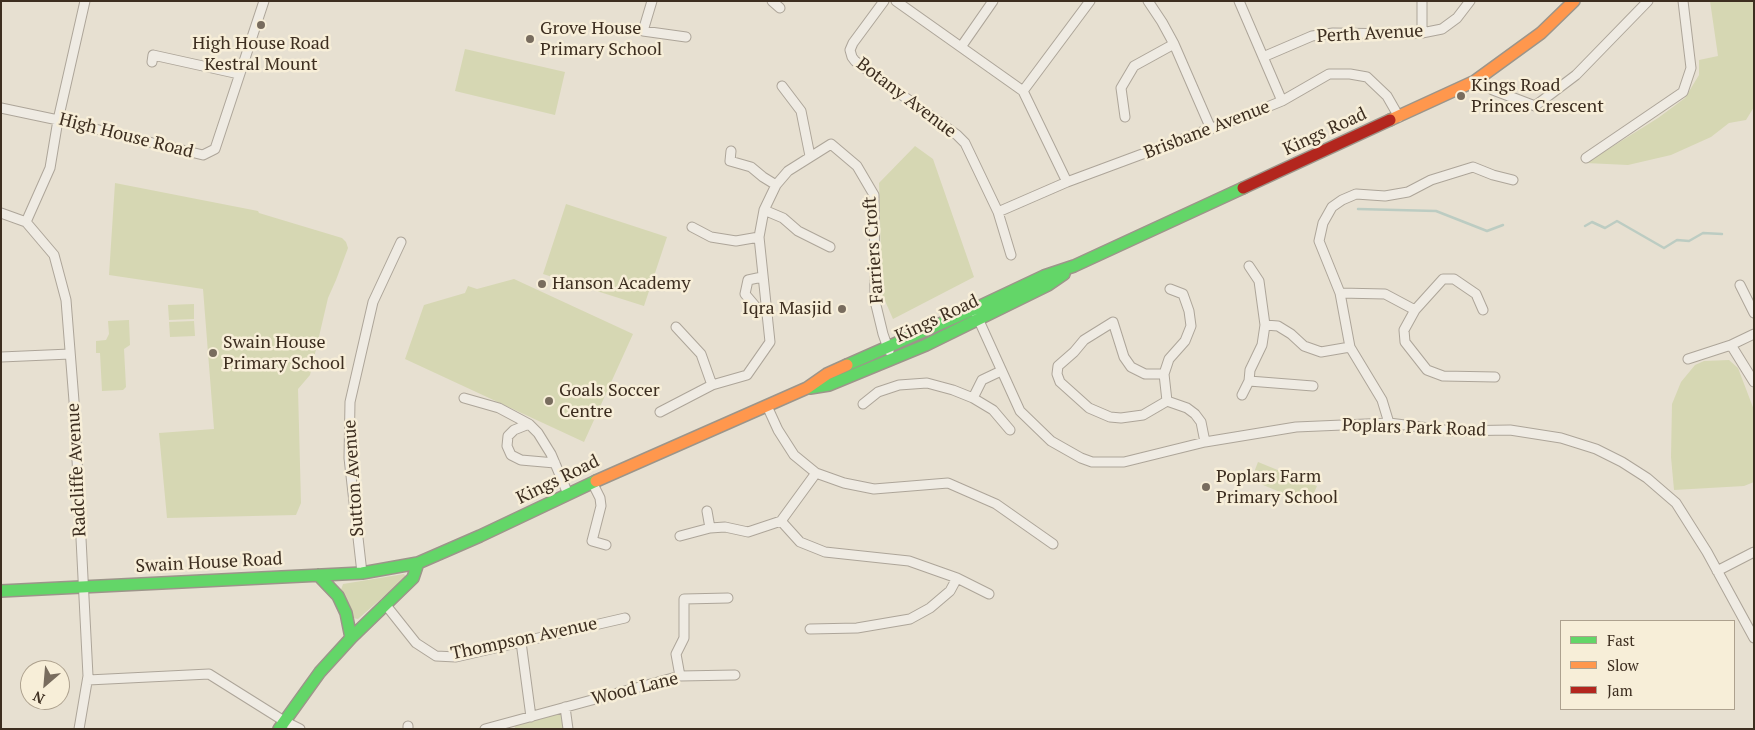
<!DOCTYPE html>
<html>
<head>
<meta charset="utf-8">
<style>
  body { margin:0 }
  #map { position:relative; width:1755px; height:730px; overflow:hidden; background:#e7e0d1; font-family:"PT Serif",serif }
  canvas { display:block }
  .frame { position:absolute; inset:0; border:2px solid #3d2e20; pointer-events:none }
  .legend { position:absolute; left:1560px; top:620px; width:175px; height:90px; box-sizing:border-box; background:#f7eed8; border:1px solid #ada18e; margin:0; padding:6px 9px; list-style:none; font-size:15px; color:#3d2e20 }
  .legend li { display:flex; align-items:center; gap:10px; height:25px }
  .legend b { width:25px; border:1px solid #ada18e }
  .north { position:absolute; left:20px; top:660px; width:50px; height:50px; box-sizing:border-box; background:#f7eed8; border:1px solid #ada18e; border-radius:50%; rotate:207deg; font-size:14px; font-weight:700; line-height:20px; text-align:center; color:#3d2e20 }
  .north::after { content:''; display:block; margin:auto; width:18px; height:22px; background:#786c5e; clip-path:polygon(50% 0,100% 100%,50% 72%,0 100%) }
</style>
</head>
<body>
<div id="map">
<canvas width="1755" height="730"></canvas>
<div class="frame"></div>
<ul class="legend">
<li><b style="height:6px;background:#63d668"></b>Fast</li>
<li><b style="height:6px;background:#ff974d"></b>Slow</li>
<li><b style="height:6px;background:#b3261e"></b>Jam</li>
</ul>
<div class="north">N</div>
</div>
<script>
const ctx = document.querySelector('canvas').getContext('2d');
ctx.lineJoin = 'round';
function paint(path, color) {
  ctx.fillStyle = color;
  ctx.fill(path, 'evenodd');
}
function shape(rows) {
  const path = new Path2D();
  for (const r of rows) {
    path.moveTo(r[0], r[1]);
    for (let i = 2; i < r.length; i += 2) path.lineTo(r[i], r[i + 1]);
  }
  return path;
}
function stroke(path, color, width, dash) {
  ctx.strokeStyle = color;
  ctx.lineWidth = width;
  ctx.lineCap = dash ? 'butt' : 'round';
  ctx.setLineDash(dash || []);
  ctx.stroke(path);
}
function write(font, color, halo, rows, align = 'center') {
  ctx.font = font + ' "PT Serif",serif';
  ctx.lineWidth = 5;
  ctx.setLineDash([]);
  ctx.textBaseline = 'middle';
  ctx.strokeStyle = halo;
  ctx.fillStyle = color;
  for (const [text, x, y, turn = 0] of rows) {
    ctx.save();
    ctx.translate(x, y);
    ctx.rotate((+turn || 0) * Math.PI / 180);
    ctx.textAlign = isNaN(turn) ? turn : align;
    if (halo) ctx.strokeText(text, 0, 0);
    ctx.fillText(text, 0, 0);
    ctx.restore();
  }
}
const green = shape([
  [1710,1,1754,1,1754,107,1746,120,1729,123,1711,137,1671,155,1628,165,1586,163,1658,118,1685,98,1699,75,1699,60,1718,56],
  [465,49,565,72,555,115,455,91],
  [915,146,933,159,974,277,893,319,882,294,879,183],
  [115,183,258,211,259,213,342,238,346,242,348,248,336,280,328,298,310,375,298,389,301,503,296,515,167,518,159,433,214,429,203,289,109,275],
  [566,204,667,237,644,306,543,274],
  [514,279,633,334,584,442,405,359,424,305,465,293,468,286,477,289],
  [194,304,194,319,169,320,168,305],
  [129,320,130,345,124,349,126,387,123,390,102,391,100,353,96,353,96,341,106,340,109,334,108,321],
  [194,321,195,336,170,337,169,322],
  [1729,360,1738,368,1754,410,1754,482,1744,486,1674,490,1671,457,1672,404,1681,382,1695,365,1704,361],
  [1258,462,1317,486,1309,504,1251,480],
  [404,574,406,577,358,619,353,618,349,603,341,590,343,584],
  [562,711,565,729,516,729,513,724]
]);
const stream = shape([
  [1358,209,1436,211,1487,231,1503,225],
  [1585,226,1592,222,1605,228,1617,221,1664,248,1677,240,1689,241,1703,233,1722,234]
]);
const street = shape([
  [652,1,643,31,686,37],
  [772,1,780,8],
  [884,1,853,43,850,50,852,57,855,61,957,135,965,143,998,212,1011,255],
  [896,1,1023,91,1067,182],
  [1148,1,1162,22,1174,44,1211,129],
  [1239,1,1282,101],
  [1422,33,1422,1],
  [961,47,993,1],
  [1263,57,1312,36,1333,33,1402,34,1422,33,1442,29,1457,18,1470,1],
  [152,62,153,55,239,74],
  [1475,81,1493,90,1535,106,1576,75,1648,1],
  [782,86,801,111,810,156],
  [1023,91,1090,1],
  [1,108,58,120,203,155,215,149,264,1],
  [1125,117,1121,88,1134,66,1174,44],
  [731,151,730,161,751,167,763,177,776,185],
  [1586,158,1683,92,1691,68,1683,1],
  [764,210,783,218,798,231,830,247],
  [998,212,1067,182,1250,114,1282,101,1329,74,1350,74,1367,77,1387,96,1399,117],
  [1,213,26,222,54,255,66,300,74,401,88,676,79,729],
  [26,222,50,168,58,120,85,1],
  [692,227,711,237,736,241,759,237],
  [1740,285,1754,313],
  [1170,289,1183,294,1189,311,1191,326,1185,341,1169,359,1164,374,1167,401,1187,408,1195,414,1201,422,1205,442],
  [1340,293,1385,294,1415,310,1443,279,1454,279,1476,294,1483,310],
  [756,307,745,294,748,280,762,277],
  [1415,310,1404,330,1405,342,1427,370,1443,376,1495,377],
  [976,314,1020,411,1051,441,1081,458,1092,462,1124,462,1205,442,1296,427,1389,423,1452,431,1510,430,1561,438,1596,449,1622,462,1647,478,1676,503,1707,552,1754,638],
  [1265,325,1278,326,1291,334,1304,346,1321,352,1350,347],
  [676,327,701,354,712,385],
  [1731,345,1754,382],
  [1,357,70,354],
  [1688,359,1731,345,1754,334],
  [1164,374,1145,374,1131,367,1124,357,1113,322,1084,340,1074,352,1058,366,1057,374,1060,382,1089,408,1110,417,1121,418,1143,415,1167,401],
  [1249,381,1313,386],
  [1242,395,1249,381,1250,370,1262,345,1265,325,1259,281,1249,266],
  [464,398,499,408,529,424,538,433,551,454,568,494],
  [973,398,982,380,1001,371],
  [863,404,878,392,899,385,927,383,953,390,973,398,993,410,1010,430],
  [767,406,778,430,794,455,816,473,844,483,874,489,948,483,996,504,1053,544],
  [660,412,712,385,747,375,770,342,759,237,764,210,776,185,788,171,831,144,857,166,874,195,875,301,883,334,889,351],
  [1389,423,1382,400,1350,347,1340,293,1319,241,1323,223,1332,207,1342,200,1356,194,1385,196,1408,192,1431,180,1473,167,1493,175,1513,180],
  [529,424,514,430,508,436,507,446,511,455,521,460,555,463],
  [592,482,600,498,601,506,592,541,606,545],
  [707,511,710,528],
  [781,521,800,542,825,552,909,561,957,578,989,594],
  [680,536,710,528,725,527,748,532,781,521,816,473],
  [1717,571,1754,552],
  [362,573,349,458,350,402,373,302,401,242],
  [385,604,416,643,436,656,456,657,625,618],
  [810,629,857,628,910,619,930,608,950,591,957,578],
  [521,642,531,717],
  [680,676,676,654,684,638,684,599,728,598],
  [88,680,209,674,284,721,300,729],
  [565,707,568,729],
  [408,726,408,729],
  [485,729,680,676,735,675]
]);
const fast = shape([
  [847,365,974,309,1044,276,1074,266,1243,188],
  [810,388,829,385,926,345,1048,285,1064,274],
  [318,575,338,596,346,613,351,638],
  [1,591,362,573,418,563,480,536,596,481],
  [279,729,320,672,351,638,413,578,418,563]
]);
const slow = shape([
  [1390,120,1475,81,1541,33,1574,1],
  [596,481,807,388,827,374,847,365]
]);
const jam = shape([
  [1243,188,1390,120]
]);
const markers = [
  [261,25,5,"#786c5e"],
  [530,39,5,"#786c5e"],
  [1461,96,5,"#786c5e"],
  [542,284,5,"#786c5e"],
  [842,309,5,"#786c5e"],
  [213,353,5,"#786c5e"],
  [549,401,5,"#786c5e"],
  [1206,487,5,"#786c5e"]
];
const poiNames = [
  ["Grove House",540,29],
  ["Primary School",540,50],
  ["High House Road",261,44,"center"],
  ["Kestral Mount",261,65,"center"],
  ["Kings Road",1471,86],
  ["Princes Crescent",1471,107],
  ["Hanson Academy",552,284],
  ["Iqra Masjid",832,309,"right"],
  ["Swain House",223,343],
  ["Primary School",223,364],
  ["Goals Soccer",559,391],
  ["Centre",559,412],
  ["Poplars Farm",1216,477],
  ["Primary School",1216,498]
];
const streetNames = [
  ["Perth Avenue",1370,34,-3],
  ["Botany Avenue",906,98,37],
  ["Brisbane Avenue",1207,130,-21],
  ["Kings Road",1325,132,-25],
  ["High House Road",126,136,14],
  ["Farriers Croft",874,250,-94],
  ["Kings Road",937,319,-25],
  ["Poplars Park Road",1414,428,2],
  ["Radcliffe Avenue",77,470,-93],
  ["Sutton Avenue",354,478,-94],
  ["Kings Road",558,480,-26],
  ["Swain House Road",209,563,-3],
  ["Thompson Avenue",524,639,-12],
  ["Wood Lane",635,689,-14]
];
paint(green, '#d6d7b3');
stroke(stream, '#bcccc2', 2.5);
stroke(street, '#ada599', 11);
stroke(fast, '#9c958a', 14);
stroke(slow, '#9c958a', 14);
stroke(jam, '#9c958a', 14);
stroke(street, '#efebe3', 9);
stroke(fast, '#63d668', 11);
stroke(slow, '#ff974d', 11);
stroke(jam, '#b3261e', 11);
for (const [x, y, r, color] of markers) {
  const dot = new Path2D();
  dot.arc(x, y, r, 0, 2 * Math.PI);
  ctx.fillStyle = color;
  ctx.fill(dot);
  stroke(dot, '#f7eed8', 2);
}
write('18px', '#3d2e20', '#f7eed8', poiNames, 'left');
write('18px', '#3d2e20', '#f7eed8', streetNames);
</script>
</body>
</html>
